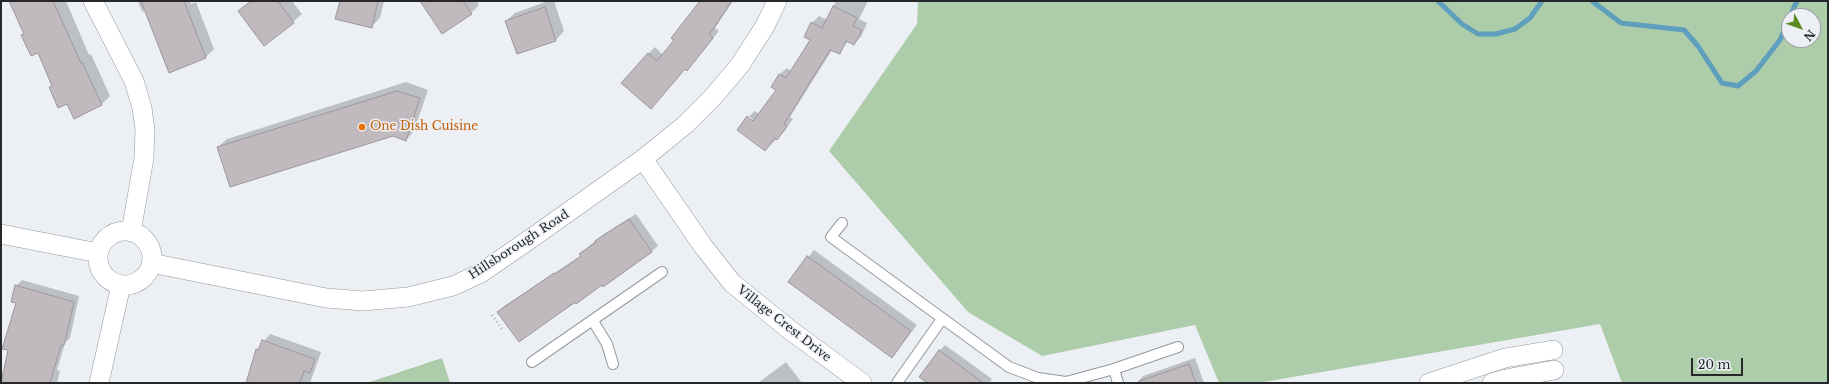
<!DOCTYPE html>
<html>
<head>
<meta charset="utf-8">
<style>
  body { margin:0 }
  #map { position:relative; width:1829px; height:384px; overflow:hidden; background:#ecf0f5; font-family:"Libre Baskerville",serif }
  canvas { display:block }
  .frame { position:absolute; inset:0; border:2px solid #262729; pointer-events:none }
  .north { position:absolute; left:1781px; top:8px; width:40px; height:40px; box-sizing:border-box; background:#ecf0f5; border:1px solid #9da0a3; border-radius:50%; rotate:131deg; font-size:11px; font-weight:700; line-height:16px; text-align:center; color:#262729 }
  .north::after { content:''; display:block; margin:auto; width:14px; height:18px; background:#5e8c20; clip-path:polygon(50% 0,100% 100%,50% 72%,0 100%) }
  .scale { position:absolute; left:1691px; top:358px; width:52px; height:18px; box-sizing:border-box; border:2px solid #262729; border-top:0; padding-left:5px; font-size:12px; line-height:14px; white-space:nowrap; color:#262729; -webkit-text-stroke:3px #ecf0f5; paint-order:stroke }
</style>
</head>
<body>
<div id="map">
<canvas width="1829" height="384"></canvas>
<div class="frame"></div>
<div class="north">N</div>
<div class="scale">20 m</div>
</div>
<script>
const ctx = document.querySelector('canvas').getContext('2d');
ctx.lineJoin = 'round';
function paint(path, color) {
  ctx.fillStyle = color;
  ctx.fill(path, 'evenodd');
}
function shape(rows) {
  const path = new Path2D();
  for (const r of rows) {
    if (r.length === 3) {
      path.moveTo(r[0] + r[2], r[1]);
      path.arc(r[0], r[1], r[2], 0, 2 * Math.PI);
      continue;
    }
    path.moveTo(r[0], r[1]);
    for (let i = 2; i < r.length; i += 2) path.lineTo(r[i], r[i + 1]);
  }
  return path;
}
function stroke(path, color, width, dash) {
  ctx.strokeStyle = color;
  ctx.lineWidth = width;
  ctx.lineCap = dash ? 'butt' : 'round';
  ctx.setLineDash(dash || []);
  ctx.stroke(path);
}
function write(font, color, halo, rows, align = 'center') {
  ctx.font = font + ' "Libre Baskerville",serif';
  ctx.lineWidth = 3;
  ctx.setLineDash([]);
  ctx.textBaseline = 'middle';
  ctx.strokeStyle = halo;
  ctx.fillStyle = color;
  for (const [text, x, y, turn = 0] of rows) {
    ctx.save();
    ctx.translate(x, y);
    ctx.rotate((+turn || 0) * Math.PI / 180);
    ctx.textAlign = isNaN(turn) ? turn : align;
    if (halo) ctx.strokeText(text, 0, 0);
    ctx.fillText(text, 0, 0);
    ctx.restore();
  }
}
const green = shape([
  [918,1,1828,1,1828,383,1622,383,1600,324,1258,383,1219,383,1195,325,1042,356,968,312,829,151,917,24],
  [1789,16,1813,16,1813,40,1789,40],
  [442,358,450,383,367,383]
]);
const shadow = shape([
  [10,1,66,1,89,55,91,54,110,96,102,104,67,103,50,88,52,85,38,52,25,33],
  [138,1,190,1,191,4,196,2,214,49,206,57,146,10,142,12],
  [250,1,292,1,302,14,293,22,239,12],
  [341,1,384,1,380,18,372,26],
  [421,1,477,1,479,5,471,13],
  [548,1,554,1,564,31,556,40,518,53,506,21,515,13],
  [701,1,733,1,715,28,719,31,693,63,686,68,657,101,648,54,655,47,663,55],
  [836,1,868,1,859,19,867,23,861,37,854,44,848,41,839,53,832,50,790,117,793,119,784,132,765,150,756,125,757,123,749,116,755,111,759,114,778,90,773,87,780,74,787,68,791,71,811,40,812,23,819,16,827,20],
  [406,82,428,90,414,131,406,140,393,135,218,147,227,139],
  [636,214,658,246,652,251,519,341,498,312,504,306,582,255,587,248,602,235],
  [814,250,917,325,892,357,789,282],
  [22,280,79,296,70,338,65,343,57,370,60,371,57,383,1,383,1,374,4,371,18,303,16,286],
  [270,334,321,352,310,383,247,383,257,350],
  [945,345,992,379,989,383,929,383,939,351],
  [1195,358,1204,383,1137,383,1143,376],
  [786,362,802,383,758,383]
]);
const stream = shape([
  [1438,1,1462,24,1478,34,1496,34,1515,29,1530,18,1542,1],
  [1592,1,1621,23,1684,30,1698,46,1722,83,1738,86,1756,71,1780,40,1789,19],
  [1790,16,1797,1]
]);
const building = shape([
  [9,1,53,1,81,63,82,62,102,105,74,119,67,104,58,108,49,87,52,86,38,53,31,56,21,35,24,34,9,1],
  [141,1,184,1,206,58,169,73,141,1],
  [251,1,278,1,294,23,264,46,238,11,251,1],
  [340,1,378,1,372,28,335,19,340,1],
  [420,1,463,1,472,14,442,34,420,1],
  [700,1,732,1,709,35,713,38,687,71,685,69,651,109,621,83,648,53,657,61,674,40,671,38,700,1],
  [833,6,857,18,853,26,862,30,854,45,846,41,840,54,830,50,784,124,787,126,777,140,775,138,765,151,737,130,747,116,753,121,776,90,771,87,779,74,786,78,810,40,804,37,811,22,822,28,833,6],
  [545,7,556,41,517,54,505,21,545,7],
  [397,91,420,98,406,141,393,136,230,187,217,147,397,91],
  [629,219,652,252,603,287,602,285,576,304,575,302,519,342,497,312,554,273,555,274,581,256,579,254,596,242,595,241,629,219],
  [807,256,911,331,892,358,788,282,807,256],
  [15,285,74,302,64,345,61,345,50,383,1,383,8,350,2,349,16,303,11,302,15,285],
  [262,340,315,359,310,373,304,371,300,383,246,383,256,349,258,350,262,340],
  [939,350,983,383,927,383,919,377,939,350],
  [1189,364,1196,383,1140,383,1139,381,1189,364]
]);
const path = shape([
  [492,315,502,329]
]);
const service = shape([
  [842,223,831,237,1009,367,1038,378,1066,382,1114,369,1178,347],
  [593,321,607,344,613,364],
  [532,362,662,272],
  [1114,369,1118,383],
  [897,383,942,319]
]);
const minor = shape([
  [93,1,134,81,142,108,145,129,144,158,131,232],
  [643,159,703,246,732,283,790,330,862,383],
  [125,258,27],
  [1,234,98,253],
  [151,263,326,298,363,301,408,297,453,286,481,273,536,235,643,159,686,124,713,97,740,65,765,26,777,1],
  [99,383,121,285],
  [1429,383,1505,358,1553,350],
  [1492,383,1506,379,1554,370]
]);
const markers = [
  [362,127,4,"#e8710a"]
];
const foodNames = [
  ["One Dish Cuisine",370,127]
];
const streetNames = [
  ["Hillsborough Road",519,245,-33],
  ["Village Crest Drive",784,324,38]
];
paint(green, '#adccaa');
paint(shadow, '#0003');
stroke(stream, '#5d9fbd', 5);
paint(building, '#c0babe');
stroke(building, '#9b9699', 1);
stroke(service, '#95989d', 12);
stroke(minor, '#95989d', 20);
stroke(path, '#aaadb1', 2.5, [1, 3]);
stroke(service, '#fff', 10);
stroke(minor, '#fff', 19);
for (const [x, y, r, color] of markers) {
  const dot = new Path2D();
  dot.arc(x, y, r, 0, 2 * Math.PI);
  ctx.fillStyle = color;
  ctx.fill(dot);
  stroke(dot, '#ecf0f5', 1.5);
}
write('12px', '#c56008', '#ecf0f5', foodNames, 'left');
write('12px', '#262729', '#ecf0f5', streetNames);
</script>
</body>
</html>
